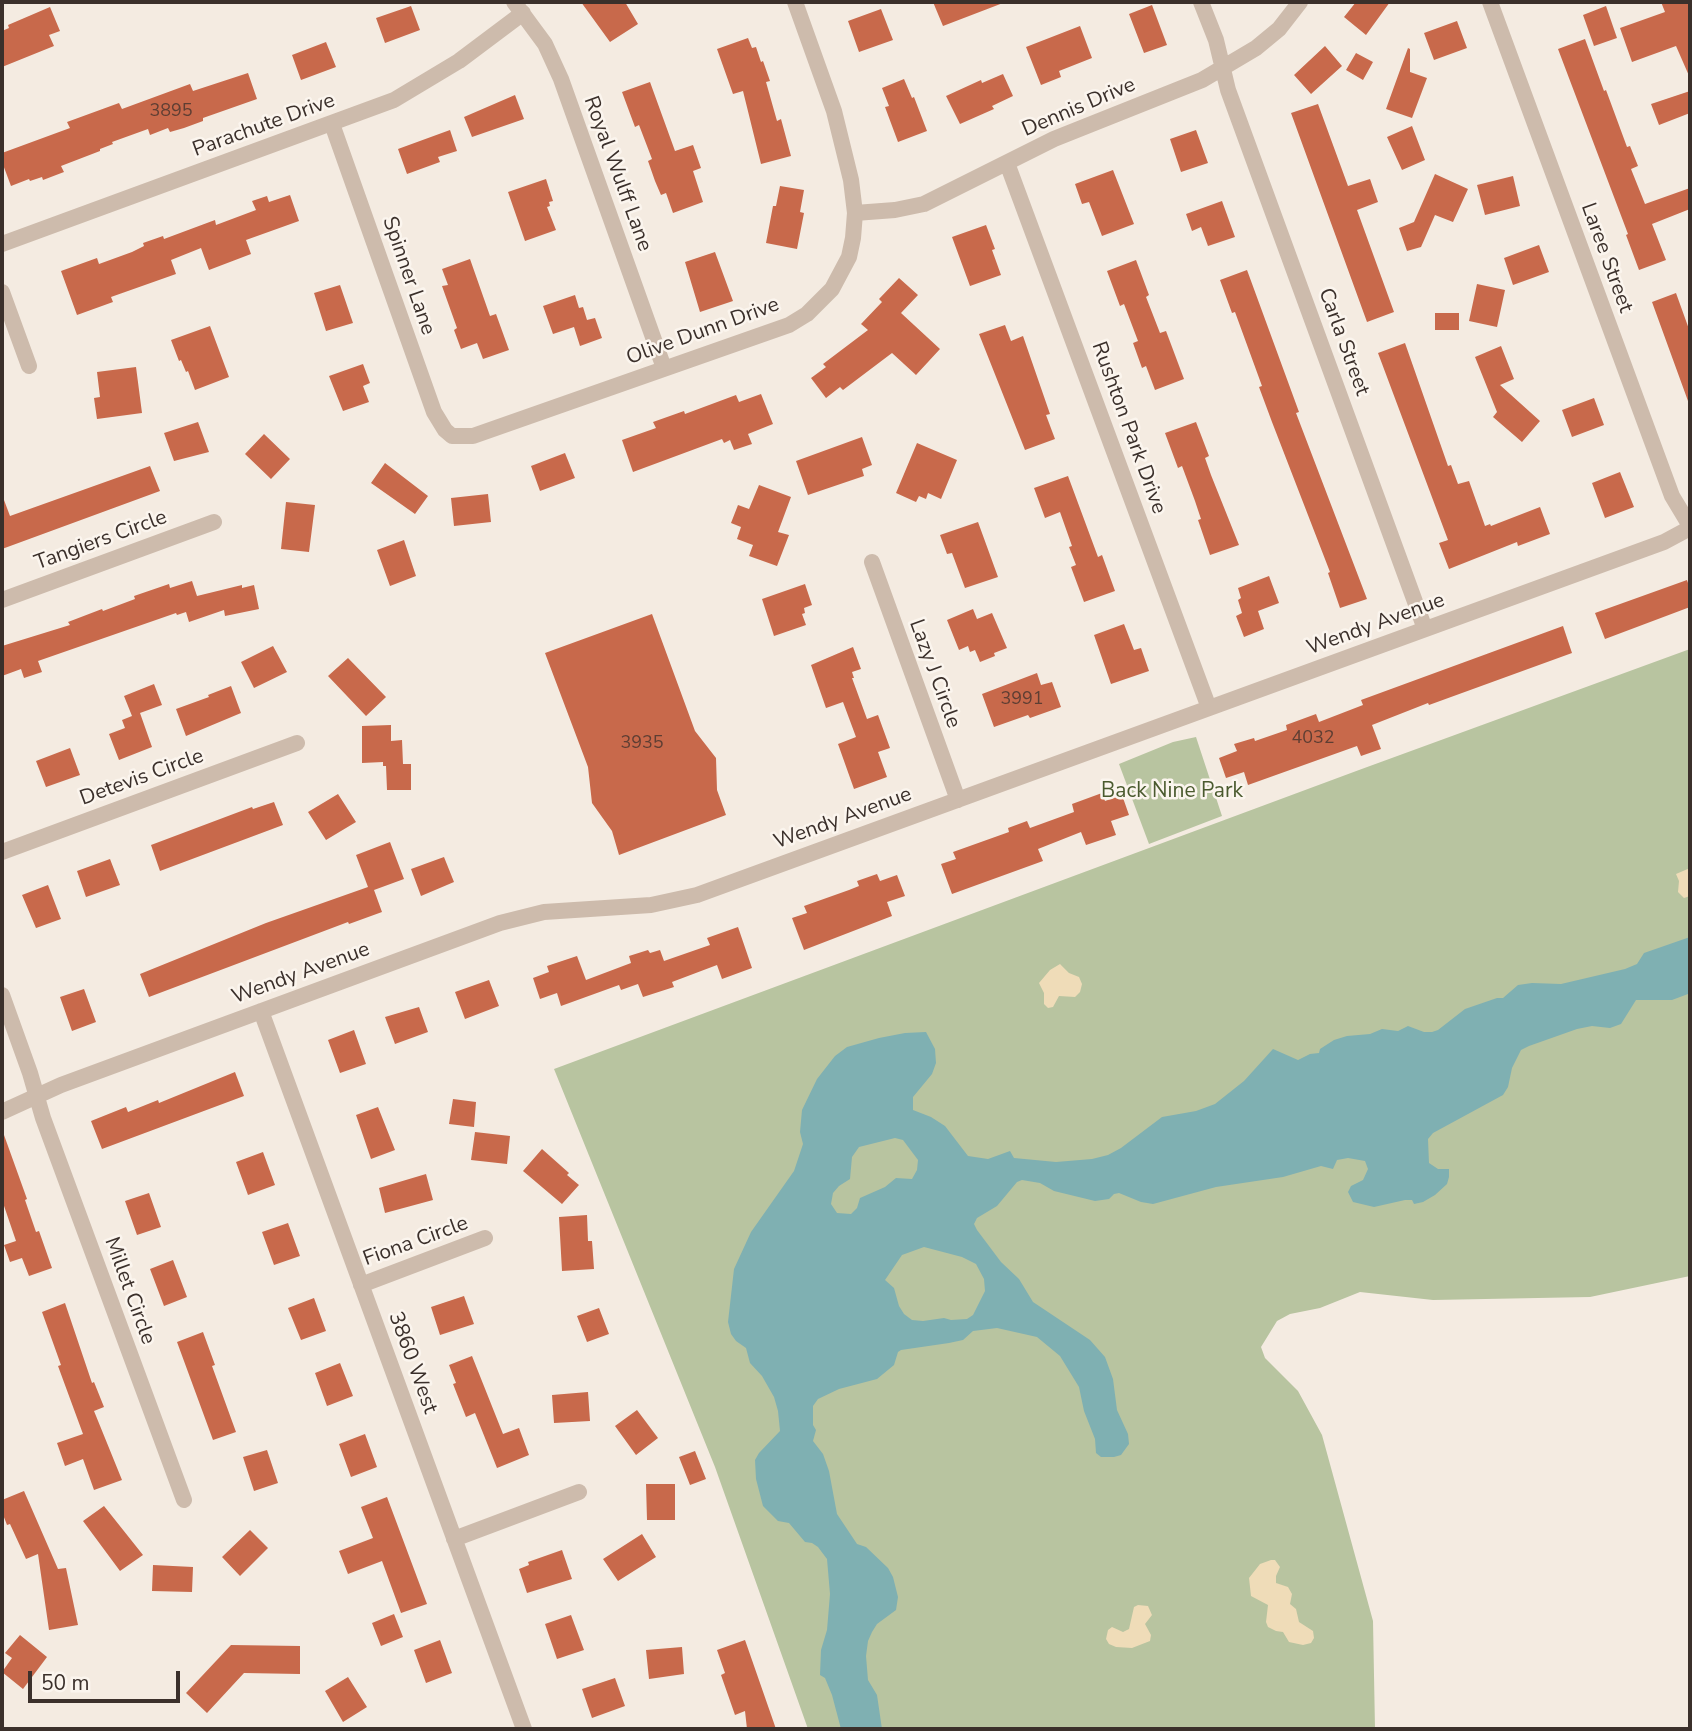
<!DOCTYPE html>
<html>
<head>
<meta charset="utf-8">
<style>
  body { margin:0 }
  #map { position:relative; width:1692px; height:1731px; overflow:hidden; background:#f4ebe1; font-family:"Nunito Sans",sans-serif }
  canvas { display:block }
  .frame { position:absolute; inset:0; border:4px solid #3b302b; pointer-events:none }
  .scale { position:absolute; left:28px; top:1671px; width:152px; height:32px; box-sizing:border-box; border:4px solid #3b302b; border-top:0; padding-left:9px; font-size:21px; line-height:24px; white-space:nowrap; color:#3b302b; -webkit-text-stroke:5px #fbf5ee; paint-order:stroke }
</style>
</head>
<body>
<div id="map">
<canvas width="1692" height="1731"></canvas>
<div class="frame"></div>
<div class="scale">50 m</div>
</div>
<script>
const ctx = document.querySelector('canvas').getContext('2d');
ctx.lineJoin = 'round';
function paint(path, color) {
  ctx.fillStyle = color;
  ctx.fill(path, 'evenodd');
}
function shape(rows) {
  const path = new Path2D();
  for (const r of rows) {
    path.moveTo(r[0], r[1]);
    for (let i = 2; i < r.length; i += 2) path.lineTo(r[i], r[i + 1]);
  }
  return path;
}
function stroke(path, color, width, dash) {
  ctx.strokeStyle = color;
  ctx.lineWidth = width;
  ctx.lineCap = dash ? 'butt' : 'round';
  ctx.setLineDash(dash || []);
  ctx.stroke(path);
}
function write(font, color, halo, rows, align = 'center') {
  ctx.font = font + ' "Nunito Sans",sans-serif';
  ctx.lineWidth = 5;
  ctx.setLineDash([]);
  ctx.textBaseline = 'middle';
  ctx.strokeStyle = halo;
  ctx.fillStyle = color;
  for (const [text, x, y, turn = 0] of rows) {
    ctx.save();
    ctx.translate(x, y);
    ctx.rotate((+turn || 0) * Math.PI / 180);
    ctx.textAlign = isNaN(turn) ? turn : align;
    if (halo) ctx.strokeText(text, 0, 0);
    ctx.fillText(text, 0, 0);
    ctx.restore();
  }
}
const green = shape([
  [1690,649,1690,1276,1590,1297,1433,1300,1360,1292,1320,1308,1290,1314,1277,1321,1261,1347,1265,1358,1298,1391,1322,1435,1373,1621,1375,1729,808,1729,715,1467,554,1069,1359,770],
  [1196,737,1222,816,1149,844,1119,764,1173,742]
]);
const sand = shape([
  [1690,868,1690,896,1684,898,1678,892,1679,881,1676,874],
  [1060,964,1069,973,1079,977,1082,984,1080,992,1075,997,1059,996,1053,1007,1048,1008,1044,1004,1044,993,1039,983,1050,970],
  [1271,1560,1275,1560,1280,1567,1276,1576,1276,1583,1288,1587,1292,1594,1290,1604,1296,1609,1299,1622,1313,1631,1314,1638,1311,1643,1303,1645,1289,1642,1283,1632,1276,1631,1268,1627,1266,1622,1268,1605,1251,1596,1249,1578,1260,1564],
  [1138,1605,1148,1606,1152,1615,1145,1624,1151,1635,1150,1641,1132,1648,1116,1647,1109,1644,1106,1639,1108,1630,1112,1627,1123,1632,1129,1629,1134,1607]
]);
const water = shape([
  [1690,937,1690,992,1688,994,1672,1000,1636,1000,1621,1024,1610,1028,1592,1026,1577,1029,1529,1046,1521,1050,1512,1068,1508,1087,1503,1095,1433,1133,1428,1139,1429,1163,1438,1169,1449,1169,1449,1177,1447,1184,1435,1195,1423,1202,1414,1204,1412,1200,1405,1200,1374,1207,1353,1202,1348,1192,1351,1186,1363,1180,1368,1169,1365,1161,1348,1158,1337,1160,1333,1169,1321,1166,1283,1177,1216,1187,1153,1204,1141,1202,1119,1193,1114,1194,1109,1199,1095,1201,1054,1191,1040,1183,1022,1180,1017,1182,997,1206,977,1218,974,1224,977,1230,1001,1262,1019,1279,1033,1302,1090,1340,1105,1357,1113,1379,1117,1410,1128,1434,1129,1444,1121,1455,1114,1457,1101,1457,1096,1453,1095,1439,1084,1411,1079,1387,1060,1356,1037,1337,997,1328,973,1331,963,1340,949,1343,901,1350,898,1352,894,1365,877,1379,839,1389,818,1399,813,1406,813,1425,816,1430,813,1441,823,1454,829,1471,837,1514,857,1544,866,1547,888,1568,893,1577,898,1597,896,1610,877,1624,872,1632,868,1641,866,1656,868,1680,877,1695,882,1729,841,1729,832,1695,825,1678,820,1675,821,1650,827,1630,830,1594,827,1559,818,1547,812,1543,805,1542,789,1523,778,1521,763,1506,756,1479,755,1460,759,1453,780,1431,778,1411,774,1397,762,1376,750,1363,746,1348,736,1341,731,1334,728,1322,734,1269,751,1232,794,1171,803,1144,800,1132,802,1110,817,1079,835,1056,847,1047,879,1038,905,1033,926,1032,935,1049,936,1063,932,1074,913,1097,913,1110,931,1117,945,1126,968,1156,988,1159,1010,1151,1014,1158,1056,1162,1092,1159,1108,1155,1121,1148,1162,1117,1196,1111,1215,1104,1244,1081,1273,1049,1298,1060,1310,1054,1319,1053,1320,1049,1334,1040,1347,1036,1370,1034,1382,1029,1398,1031,1408,1026,1424,1032,1432,1032,1438,1030,1465,1009,1497,998,1503,998,1518,985,1532,983,1561,984,1625,969,1637,964,1644,953],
  [895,1138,903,1140,918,1160,917,1170,912,1179,896,1178,885,1187,860,1198,857,1208,851,1214,837,1213,831,1204,833,1193,839,1186,850,1179,852,1157,859,1147],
  [924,1247,962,1257,976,1264,984,1279,985,1291,973,1315,967,1319,951,1320,944,1318,923,1321,912,1320,904,1314,899,1306,894,1288,885,1280,902,1255]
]);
const building = shape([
  [581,2,625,2,638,24,610,42],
  [933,2,1003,2,1003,3,943,26],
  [1356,2,1390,2,1366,35,1344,17],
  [1661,2,1687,2,1690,9,1690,78,1676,46,1632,62,1620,28,1665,12],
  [1152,5,1167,45,1144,53,1129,14],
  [411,6,420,30,385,43,376,18],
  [1606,6,1617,38,1594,46,1583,15],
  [50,7,60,31,49,35,54,46,2,67,2,31,9,28,8,25],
  [881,9,893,40,859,52,848,21],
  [1457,21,1467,48,1434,60,1424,33],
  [1080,26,1092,58,1059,71,1061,77,1041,85,1026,47],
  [748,38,752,48,756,47,761,62,763,61,770,81,766,82,777,121,781,119,791,156,761,164,743,91,733,94,717,49],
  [1585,39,1604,91,1606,90,1627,147,1630,146,1638,166,1631,169,1645,204,1690,188,1690,209,1652,224,1666,260,1639,270,1626,235,1628,234,1558,49],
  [326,42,336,67,301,80,292,55],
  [1325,46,1342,66,1311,94,1294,75],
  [1408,48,1410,49,1410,72,1427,78,1412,118,1386,109],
  [1356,53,1373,62,1363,80,1346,70],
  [248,73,257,99,203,118,203,121,184,128,170,132,168,128,150,135,148,129,112,142,113,144,100,149,100,151,61,166,64,172,43,180,42,177,30,181,29,179,11,186,2,162,2,153,70,128,67,122,119,103,122,109,190,84,193,91],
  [1003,74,1013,96,992,106,994,109,960,124,946,96,981,80,982,83],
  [904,79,912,98,914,97,927,131,898,142,885,107,889,106,882,88],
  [650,82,675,151,693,145,701,168,693,171,703,202,673,213,666,193,661,195,655,181,648,161,652,159,639,125,635,127,622,92],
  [1690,91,1690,113,1659,125,1651,104],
  [515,95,524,119,472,137,464,117],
  [1318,104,1348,186,1370,179,1378,202,1357,210,1394,312,1367,322,1291,113],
  [1412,126,1425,160,1402,170,1387,137],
  [450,130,457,151,438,157,440,162,407,174,398,149],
  [1196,130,1208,163,1181,172,1170,139],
  [1113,170,1134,224,1102,236,1089,202,1082,204,1075,184],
  [1435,174,1468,189,1453,222,1435,215,1421,247,1407,251,1399,228,1414,222],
  [1513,176,1520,206,1485,215,1477,185],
  [546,179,553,201,549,202,550,206,547,207,556,230,525,241,508,192],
  [780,186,804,190,800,212,804,213,797,249,766,243,773,206,776,206],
  [290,195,299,221,246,240,251,254,209,270,201,248,171,260,176,274,111,297,113,302,77,315,61,271,97,258,99,264,132,252,144,246,143,243,163,236,164,239,215,220,216,225,256,210,252,201,267,196,269,202],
  [1222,201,1235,237,1208,246,1201,227,1192,231,1186,214],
  [986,225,995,249,992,250,1001,275,970,286,952,237],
  [1539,245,1549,272,1513,285,1504,258],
  [715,252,733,301,700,312,685,262],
  [470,259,490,316,496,314,509,350,483,359,477,343,461,349,454,330,457,328,442,286,448,285,442,269],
  [1136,260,1149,295,1146,297,1160,333,1166,331,1184,379,1155,390,1146,366,1142,368,1133,343,1138,341,1124,304,1120,306,1107,271],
  [1247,270,1299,412,1296,413,1367,599,1340,608,1328,573,1330,572,1272,422,1259,387,1262,386,1235,312,1232,313,1220,280],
  [899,278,918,295,901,313,940,349,916,375,892,353,843,390,840,387,826,398,811,378,826,367,823,364,868,330,861,324,882,302,879,299],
  [1477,284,1505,290,1497,327,1469,321],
  [340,285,353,323,326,331,314,293],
  [1676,293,1690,332,1690,400,1688,401,1652,302],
  [575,295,579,308,583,307,587,320,595,318,602,338,580,346,574,327,553,334,543,306],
  [1435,313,1459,313,1459,330,1435,330],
  [1005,325,1011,341,1023,336,1050,414,1046,415,1055,439,1025,450,979,334],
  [210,326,229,377,195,390,188,371,186,372,181,360,179,361,171,340],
  [1405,343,1448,466,1451,465,1458,484,1469,481,1485,526,1490,524,1491,526,1540,507,1550,534,1518,546,1517,542,1449,569,1439,543,1448,540,1378,353],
  [1501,346,1514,379,1500,385,1540,421,1522,442,1493,417,1497,412,1475,357],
  [363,364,370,383,363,386,369,402,343,411,329,376],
  [136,367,142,413,97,419,94,398,100,397,97,372],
  [761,394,773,424,748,434,752,444,734,450,730,440,724,443,722,439,633,472,622,440,656,428,653,422,684,411,685,414,736,395,739,402],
  [1594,398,1604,425,1572,437,1562,410],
  [198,422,209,452,174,461,164,433],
  [1196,422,1209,456,1205,458,1211,475,1239,545,1210,555,1198,520,1201,519,1195,501,1182,466,1178,468,1165,433],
  [264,434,290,459,271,479,245,454],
  [862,437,872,465,862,469,864,476,808,495,796,461],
  [917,443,957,460,941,499,928,493,926,499,919,496,916,502,896,493],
  [565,453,575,478,540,491,531,466],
  [385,463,428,496,415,514,371,483],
  [150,466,160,491,2,549,2,501,4,500,10,516],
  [1620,472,1634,507,1605,518,1592,483],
  [1068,476,1098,557,1102,555,1115,591,1084,602,1071,567,1076,565,1069,547,1072,546,1060,512,1045,518,1034,488],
  [759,485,791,497,778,532,789,535,777,566,749,556,753,545,737,539,741,527,731,523,738,505,749,509],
  [488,494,491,522,454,526,451,498],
  [286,502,315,505,309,552,281,549],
  [978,522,998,577,965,588,952,553,947,554,940,535],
  [404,540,416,576,390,586,377,550],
  [1269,576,1279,603,1258,611,1264,629,1244,637,1236,616,1242,613,1238,600,1241,598,1238,588],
  [1687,580,1690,589,1690,607,1605,639,1595,613],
  [192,581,197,596,242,585,242,588,254,585,259,609,225,616,224,610,189,622,186,612,177,615,176,613,38,661,42,672,24,678,21,669,2,676,2,646,70,625,68,622,102,609,103,611,135,599,134,596,169,584,170,588],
  [805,584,812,605,804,608,805,613,802,614,806,625,774,636,762,599],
  [973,609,977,619,992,613,1007,648,994,653,995,656,980,662,975,650,970,652,968,646,959,650,947,620],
  [652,614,695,731,716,758,717,790,726,815,619,855,612,831,592,803,588,767,545,653],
  [1124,624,1134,650,1141,648,1149,671,1111,684,1094,635],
  [1563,626,1572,653,1429,705,1428,703,1372,725,1381,749,1361,756,1357,746,1248,785,1244,772,1226,778,1219,758,1237,751,1234,744,1254,738,1255,741,1287,730,1286,725,1316,714,1319,722,1363,705,1361,700],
  [273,646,287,672,254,688,241,662],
  [853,647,861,669,852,672,854,678,852,678,867,719,878,715,890,748,878,752,887,777,854,789,838,744,856,737,843,702,826,708,811,665],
  [348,658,386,697,366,716,328,676],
  [1037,673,1041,685,1052,682,1061,707,1030,718,1028,715,994,727,982,694],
  [154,684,162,705,140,713,152,747,119,760,109,734,125,728,122,720,132,716,124,696],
  [231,686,241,713,186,736,176,709,209,697,208,695],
  [391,725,391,741,402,740,403,764,411,764,411,790,387,790,386,766,383,766,383,762,362,763,362,726],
  [70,748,80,775,46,787,36,761],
  [1102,793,1105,801,1122,795,1129,815,1111,821,1116,835,1086,845,1081,832,1038,849,1043,861,952,894,941,864,956,859,953,852,1009,832,1008,828,1027,821,1030,828,1074,812,1072,804],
  [338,794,356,822,326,840,308,812],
  [274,802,283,825,160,871,151,845,252,807,253,809],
  [390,842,404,879,374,890,382,912,349,924,348,922,149,997,140,974,266,923,368,887,356,855],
  [444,857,454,882,421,896,411,869],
  [110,859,120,885,86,897,77,871],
  [877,874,880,881,897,875,905,896,887,902,892,916,804,950,792,918,807,913,804,906,849,890,859,886,857,881],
  [48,885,61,919,36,928,22,895],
  [738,927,752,968,722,979,717,965,672,982,674,987,643,997,638,984,621,990,619,985,561,1006,557,993,540,999,533,978,549,972,547,966,577,956,586,980,631,963,629,956,648,950,650,953,660,950,664,961,710,945,707,938],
  [489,980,499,1006,465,1019,455,992],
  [84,989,96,1022,72,1031,60,997],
  [419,1007,428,1032,395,1044,385,1017],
  [354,1030,366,1064,340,1073,328,1040],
  [235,1072,244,1096,102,1149,91,1121,126,1107,128,1112,158,1100,159,1103],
  [453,1099,476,1102,474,1127,449,1124],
  [378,1107,395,1150,371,1159,356,1115],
  [475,1132,510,1136,507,1164,471,1160],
  [2,1135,4,1135,27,1199,25,1200,36,1232,39,1231,52,1268,29,1276,22,1258,10,1262,4,1245,16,1241,2,1200],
  [542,1149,569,1173,567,1175,579,1185,562,1204,523,1171],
  [263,1152,275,1185,248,1195,236,1162],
  [426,1174,433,1200,385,1213,379,1188],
  [149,1193,161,1227,137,1235,125,1201],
  [587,1215,588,1241,592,1241,594,1269,562,1271,559,1217],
  [288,1223,300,1256,274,1265,262,1232],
  [173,1260,187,1297,164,1306,150,1269],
  [464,1296,474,1324,440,1335,431,1307],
  [314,1298,326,1331,301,1340,288,1308],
  [65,1303,92,1383,94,1382,104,1407,94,1411,122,1480,94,1490,83,1459,65,1466,57,1443,83,1434,58,1366,61,1365,42,1312],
  [599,1308,609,1334,587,1342,577,1316],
  [203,1332,215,1365,212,1366,236,1432,213,1440,177,1342],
  [472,1356,503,1434,519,1428,529,1455,497,1468,475,1413,466,1417,453,1384,456,1383,449,1365],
  [340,1363,353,1396,327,1406,315,1373],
  [588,1392,590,1421,554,1423,552,1395],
  [637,1410,658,1438,636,1455,615,1426],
  [365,1434,377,1467,351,1477,339,1444],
  [267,1450,278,1483,254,1491,243,1457],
  [695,1451,706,1479,690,1485,679,1457],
  [646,1484,675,1484,675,1520,647,1520],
  [24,1491,58,1569,66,1568,78,1625,49,1630,38,1554,26,1559,10,1524,7,1525,2,1512,2,1500],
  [387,1497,427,1604,401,1613,382,1561,348,1574,339,1551,373,1538,361,1507],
  [104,1506,143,1555,120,1571,83,1521],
  [250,1530,268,1548,240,1576,222,1557],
  [642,1534,656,1557,618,1581,603,1559],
  [562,1550,572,1579,527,1593,519,1569,529,1565,528,1562],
  [153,1565,193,1567,192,1592,152,1591],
  [394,1614,403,1637,381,1646,372,1623],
  [571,1615,584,1650,557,1659,545,1624],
  [20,1635,47,1657,23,1689,2,1672,12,1658,5,1653],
  [440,1640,452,1673,426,1683,414,1650],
  [745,1640,776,1729,747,1729,745,1711,735,1715,721,1675,725,1673,717,1650],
  [231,1645,300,1646,300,1674,244,1673,207,1713,186,1693],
  [682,1647,684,1674,649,1679,646,1650],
  [348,1677,367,1707,343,1722,325,1691],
  [615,1678,625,1706,592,1718,582,1689]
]);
const minor = shape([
  [514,2,545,44,561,79,664,368],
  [1201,2,1216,40,1228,90,1425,629],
  [1490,2,1672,496,1690,526],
  [332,124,434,412,445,430,452,436,473,436,789,325,807,314,832,289,849,257,853,238,855,213,851,180,834,111,795,2],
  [1007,163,1209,708],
  [855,213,895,210,924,204,1054,139,1202,80,1256,48,1279,29,1300,2],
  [2,244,394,100,459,61,523,13],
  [2,292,29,366],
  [872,562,958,800],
  [2,600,214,522],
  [2,852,297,743],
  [2,995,30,1073,43,1118,184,1500],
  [261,1011,524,1729],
  [2,1112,61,1085,500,923,544,912,651,905,697,895,1664,542,1690,528],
  [361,1285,485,1238],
  [454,1539,579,1492]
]);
const numberNames = [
  ["3895",171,112],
  ["3991",1022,700],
  ["4032",1313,739],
  ["3935",642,744]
];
const streetNames = [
  ["Dennis Drive",1079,108,-23],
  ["Parachute Drive",264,126,-20],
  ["Royal Wulff Lane",617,174,70],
  ["Laree Street",1606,258,70],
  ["Spinner Lane",408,276,71],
  ["Olive Dunn Drive",703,332,-20],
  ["Carla Street",1343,342,70],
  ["Rushton Park Drive",1128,428,70],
  ["Tangiers Circle",101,541,-20],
  ["Wendy Avenue",1376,625,-20],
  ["Lazy J Circle",934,674,70],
  ["Detevis Circle",142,778,-20],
  ["Wendy Avenue",843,819,-20],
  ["Wendy Avenue",301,974,-20],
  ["Fiona Circle",416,1242,-20],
  ["Millet Circle",129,1291,70],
  ["3860 West",412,1363,70]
];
const parkNames = [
  ["Back Nine Park",1172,792]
];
paint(green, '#b8c4a0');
paint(sand, '#efdcb8');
paint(water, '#7fb0b2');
paint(building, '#c8694b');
stroke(minor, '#cdbbac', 16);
write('18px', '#5e3e33', null, numberNames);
write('21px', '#3b302b', '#fbf5ee', streetNames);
write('21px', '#4a5a2e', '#fbf5ee', parkNames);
</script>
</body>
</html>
